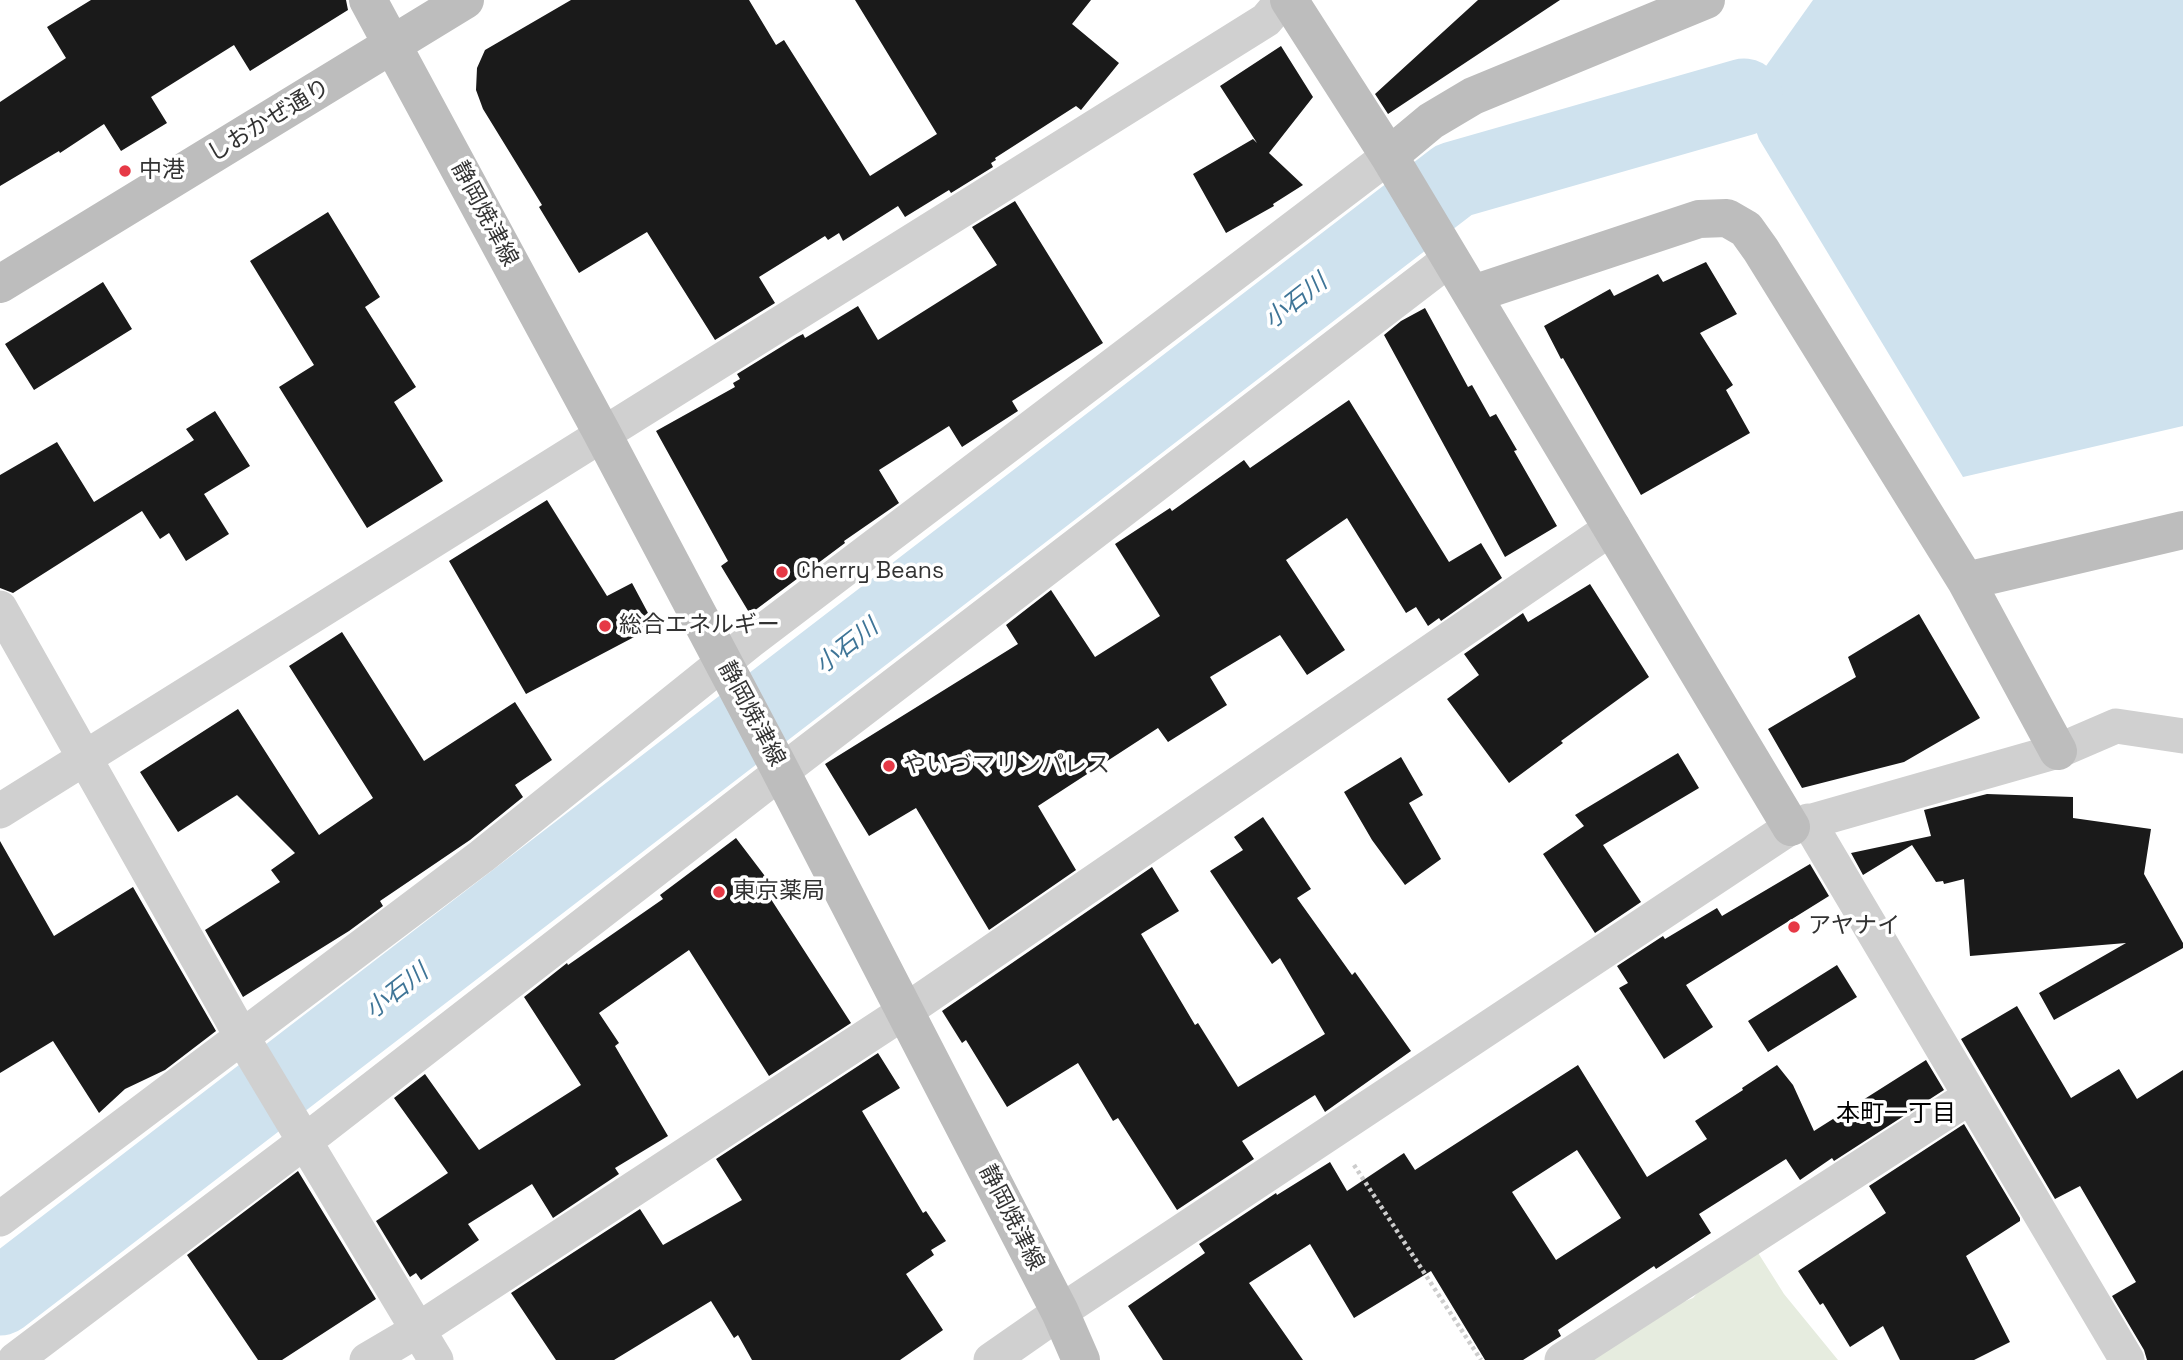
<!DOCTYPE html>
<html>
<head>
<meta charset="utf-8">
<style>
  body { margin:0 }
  canvas { display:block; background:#fff }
</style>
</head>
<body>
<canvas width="2183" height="1360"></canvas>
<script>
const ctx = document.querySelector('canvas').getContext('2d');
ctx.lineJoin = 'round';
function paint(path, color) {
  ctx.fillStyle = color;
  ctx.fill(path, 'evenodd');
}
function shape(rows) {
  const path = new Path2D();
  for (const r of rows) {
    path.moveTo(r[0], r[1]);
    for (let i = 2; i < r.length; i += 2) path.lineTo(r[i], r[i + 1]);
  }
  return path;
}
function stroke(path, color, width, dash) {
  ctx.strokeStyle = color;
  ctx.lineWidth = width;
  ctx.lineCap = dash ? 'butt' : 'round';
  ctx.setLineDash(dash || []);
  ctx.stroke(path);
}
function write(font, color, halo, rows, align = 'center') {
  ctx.font = font + ' "Space Grotesk","Noto Sans JP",sans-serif';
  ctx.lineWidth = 7;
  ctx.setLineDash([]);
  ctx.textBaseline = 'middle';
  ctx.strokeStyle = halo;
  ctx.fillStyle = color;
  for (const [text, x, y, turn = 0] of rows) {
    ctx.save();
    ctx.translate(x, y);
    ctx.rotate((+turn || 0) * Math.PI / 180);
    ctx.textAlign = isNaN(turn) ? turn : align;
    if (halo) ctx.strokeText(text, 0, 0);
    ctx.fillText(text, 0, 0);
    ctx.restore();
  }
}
const green = shape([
  [1755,1248,1784,1294,1838,1360,1585,1360,1678,1304,1693,1298,1706,1283]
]);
const water = shape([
  [1813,0,2183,0,2183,426,1963,477,1759,139,1744,97]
]);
const river = shape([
  [0,1297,1454,180,1744,97]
]);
const building = shape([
  [91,0,346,0,348,10,250,71,234,45,151,97,167,123,121,151,104,124,60,153,59,151,0,186,0,102,66,58,47,27],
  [571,0,749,0,776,45,784,40,870,176,937,134,855,0,1091,0,1072,24,1119,63,1081,110,1076,106,995,158,996,160,991,163,993,167,951,193,949,190,905,217,898,206,843,241,839,233,828,240,825,236,759,277,775,303,715,340,647,232,579,273,539,207,542,205,483,109,476,90,477,68,485,50],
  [1478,0,1560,0,1388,114,1375,94],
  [1281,46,1313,97,1269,153,1303,185,1273,204,1274,206,1226,233,1193,174,1253,139,1257,143,1220,86],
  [1015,201,1103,343,1012,401,1018,411,962,447,949,426,879,470,899,503,844,541,845,543,750,614,721,566,728,561,656,431,735,387,733,383,740,379,737,374,797,337,803,334,805,338,858,306,878,340,997,265,972,227],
  [328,212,380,297,365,307,416,387,394,402,443,481,367,528,279,387,314,365,250,261],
  [1706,262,1737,314,1700,333,1733,385,1726,390,1750,433,1641,495,1563,358,1561,359,1544,326,1610,289,1614,296,1658,274,1663,282],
  [103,282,132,329,34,390,5,344],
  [1425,308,1468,387,1472,385,1490,417,1496,414,1517,450,1514,451,1557,526,1505,557,1384,335,1401,321],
  [1349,400,1449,562,1481,543,1502,578,1441,621,1439,618,1428,626,1416,607,1406,613,1347,518,1286,560,1345,650,1307,675,1280,635,1210,677,1227,705,1168,742,1158,728,1038,806,1076,870,989,930,916,808,869,836,825,764,1018,644,1006,625,1051,590,1095,657,1160,616,1115,544,1170,508,1172,511,1244,460,1250,468],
  [215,411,250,466,204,494,229,534,186,561,169,533,160,539,142,511,13,593,0,588,0,475,57,442,94,502,194,440,186,429],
  [547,500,607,596,632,583,655,626,526,694,449,561],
  [1590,584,1649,677,1561,741,1563,743,1509,783,1447,699,1479,675,1464,654,1523,613,1528,622],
  [1919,614,1980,718,1904,762,1802,788,1768,729,1856,677,1848,657],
  [342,632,424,761,515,702,552,760,515,785,523,797,470,840,380,901,383,906,349,931,243,997,205,930,280,882,271,870,295,853,237,795,178,832,140,772,238,709,319,835,373,798,289,666],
  [1678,753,1699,788,1603,845,1641,902,1595,933,1543,854,1584,826,1575,815],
  [1401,757,1423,795,1409,803,1441,859,1405,885,1372,840,1344,792],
  [1987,794,2073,797,2073,818,2151,829,2144,874,2183,943,2183,948,2054,1020,2039,993,2126,943,1970,956,1964,879,1944,884,1943,881,1936,882,1912,845,1863,875,1851,853,1931,836,1924,810],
  [1263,817,1311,889,1297,898,1352,975,1355,972,1411,1051,1325,1112,1315,1095,1242,1141,1254,1159,1177,1210,1118,1118,1113,1121,1078,1063,1007,1107,966,1040,962,1043,942,1011,1152,867,1179,911,1141,934,1195,1025,1198,1023,1238,1087,1325,1034,1280,958,1272,964,1210,871,1243,850,1234,837],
  [736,838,774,888,767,893,851,1023,769,1076,689,950,599,1013,619,1043,615,1046,668,1136,615,1168,619,1174,553,1218,532,1184,468,1224,479,1240,421,1280,416,1273,410,1277,376,1221,448,1173,394,1098,425,1074,479,1150,581,1085,524,997,567,963,568,965,663,899,660,895],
  [0,841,54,936,133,887,216,1031,165,1070,125,1089,99,1113,53,1041,0,1073],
  [1810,864,1829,896,1686,985,1713,1027,1664,1059,1619,988,1628,983,1617,966,1663,936,1665,939,1717,908,1722,916],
  [1837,965,1857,997,1768,1052,1748,1021],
  [2017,1006,2071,1098,2119,1069,2137,1099,2183,1070,2183,1360,2147,1360,2144,1350,2112,1296,2136,1282,2080,1186,2055,1199,1961,1039],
  [878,1053,900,1088,862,1111,923,1213,926,1211,946,1241,931,1250,934,1255,906,1274,943,1330,900,1360,752,1360,738,1335,734,1338,711,1301,614,1360,556,1360,511,1293,640,1209,663,1245,742,1200,716,1159],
  [1926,1060,1944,1090,1834,1161,1832,1158,1800,1180,1786,1159,1699,1214,1711,1233,1656,1269,1654,1266,1558,1330,1561,1336,1523,1360,1485,1360,1431,1271,1354,1318,1310,1244,1249,1283,1303,1360,1163,1360,1128,1306,1205,1253,1199,1244,1276,1193,1277,1195,1330,1162,1347,1191,1404,1153,1415,1170,1578,1065,1647,1177,1707,1139,1695,1121,1743,1090,1742,1088,1777,1065,1793,1085,1814,1131],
  [1577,1150,1621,1218,1556,1260,1512,1192],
  [1964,1124,2020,1218,2020,1221,1966,1256,2010,1342,1974,1360,1900,1360,1883,1326,1850,1347,1823,1303,1820,1305,1798,1271,1886,1213,1869,1186],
  [298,1171,376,1299,282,1360,258,1360,187,1255]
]);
const path = shape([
  [1354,1165,1481,1360]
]);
const street = shape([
  [0,608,242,1037,436,1360],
  [0,811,1266,20,1283,0],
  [1808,821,2127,1360],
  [0,1219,482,856,750,641,1389,156],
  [15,1360,304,1142,781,772,1451,258],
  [367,1360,418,1330,904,1012,1613,527],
  [991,1360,1060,1312,1791,827,2058,751,2116,726,2183,736],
  [1562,1360,1971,1096]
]);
const secondary = shape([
  [368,0,602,433,776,762,1060,1312,1081,1360],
  [1289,0,1389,156,1431,121,1473,96,1706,0],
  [1389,156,1791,827],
  [0,284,465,0],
  [1473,294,1699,219,1727,218,1746,229,1761,250,1966,581,2183,530],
  [1966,581,2058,751]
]);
const markers = [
  [125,171,7,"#e63946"],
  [782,572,7,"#e63946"],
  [605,626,7,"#e63946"],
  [889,766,7,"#e63946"],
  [719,892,7,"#e63946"],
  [1794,927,7,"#e63946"]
];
const streetNames = [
  ["しおかぜ通り",269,121,-31],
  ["静岡焼津線",484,214,62],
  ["静岡焼津線",751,714,62],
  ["静岡焼津線",1011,1218,63]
];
const poiNames = [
  ["中港",139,171],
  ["Cherry Beans",796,572],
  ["総合エネルギー",619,626],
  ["やいづマリンパレス",903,766],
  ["東京薬局",733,892],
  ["アヤナイ",1808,927]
];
const waterNames = [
  ["小石川",1296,302,-38],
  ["小石川",847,647,-38],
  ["小石川",397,992,-38]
];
const neighbourhoodNames = [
  ["本町一丁目",1896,1114]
];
paint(green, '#e6ecdf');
paint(water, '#cfe2ee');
stroke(river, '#cfe2ee', 77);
paint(building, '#1a1a1a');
stroke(path, '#cdcdcd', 4.5, [3.5, 3.5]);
stroke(street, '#d0d0d0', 35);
stroke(secondary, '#bdbdbd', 38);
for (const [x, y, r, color] of markers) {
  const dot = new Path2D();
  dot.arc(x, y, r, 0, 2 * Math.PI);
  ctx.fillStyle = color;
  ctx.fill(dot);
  stroke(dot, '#fff', 2.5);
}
write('23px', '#333', '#fff', streetNames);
write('23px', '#333', '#fff', poiNames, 'left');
write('italic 24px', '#3f7597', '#fff', waterNames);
write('24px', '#000', '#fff', neighbourhoodNames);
</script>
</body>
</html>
